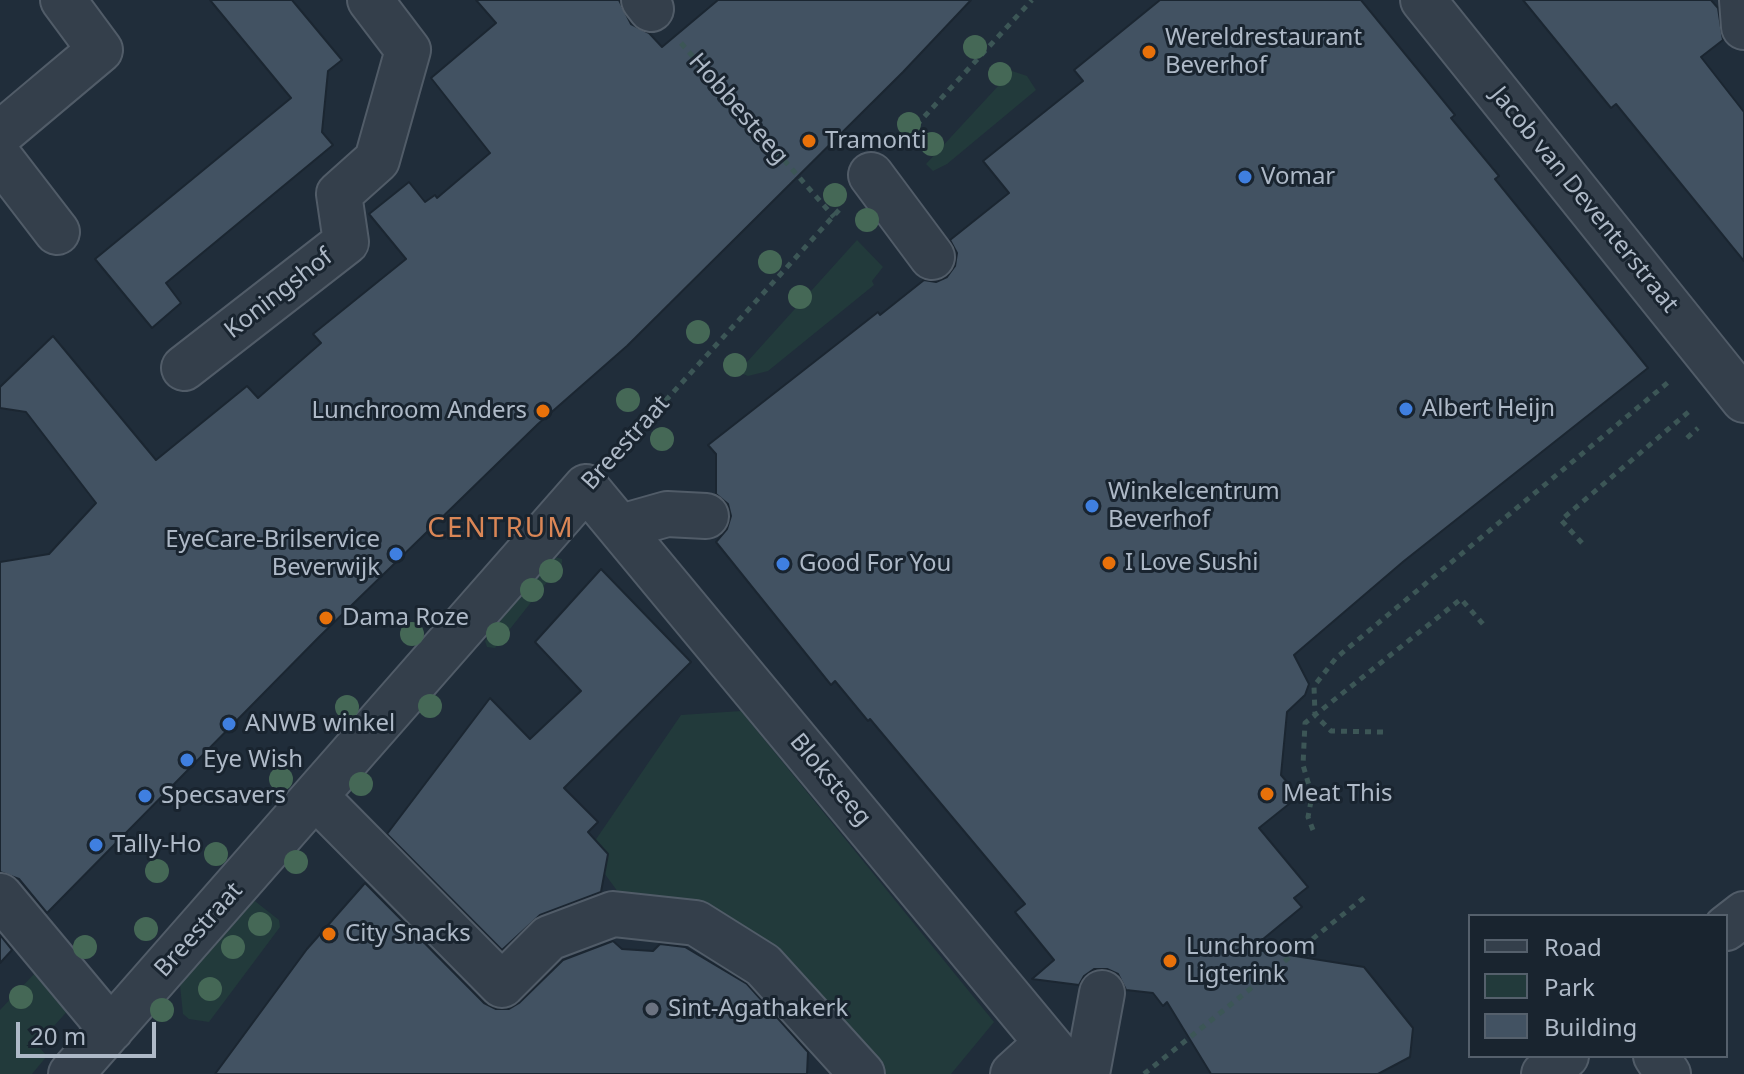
<!DOCTYPE html>
<html>
<head>
<meta charset="utf-8">
<style>
  body { margin:0 }
  #map { position:relative; width:1744px; height:1074px; overflow:hidden; background:#202d3a; font-family:"Noto Sans",sans-serif }
  canvas { display:block }
  .legend { position:absolute; left:1468px; top:914px; width:260px; height:144px; box-sizing:border-box; background:#19242f; border:2px solid #55606c; margin:0; padding:10px 14px; list-style:none; font-size:24px; color:#aeb9c7 }
  .legend li { display:flex; align-items:center; gap:16px; height:40px }
  .legend b { width:40px; border:2px solid #55606c }
  .scale { position:absolute; left:16px; top:1022px; width:140px; height:36px; box-sizing:border-box; border:4px solid #aeb9c7; border-top:0; padding-left:10px; font-size:24px; line-height:28px; white-space:nowrap; color:#aeb9c7; -webkit-text-stroke:6px #19242f; paint-order:stroke }
</style>
</head>
<body>
<div id="map">
<canvas width="1744" height="1074"></canvas>
<ul class="legend">
<li><b style="height:10px;background:#343f4b"></b>Road</li>
<li><b style="height:22px;background:#223a3b"></b>Park</li>
<li><b style="height:22px;background:#425262"></b>Building</li>
</ul>
<div class="scale">20 m</div>
</div>
<script>
const ctx = document.querySelector('canvas').getContext('2d');
ctx.lineJoin = 'round';
function paint(path, color) {
  ctx.fillStyle = color;
  ctx.fill(path, 'evenodd');
}
function shape(rows) {
  const path = new Path2D();
  for (const r of rows) {
    path.moveTo(r[0], r[1]);
    for (let i = 2; i < r.length; i += 2) path.lineTo(r[i], r[i + 1]);
  }
  return path;
}
function stroke(path, color, width, dash) {
  ctx.strokeStyle = color;
  ctx.lineWidth = width;
  ctx.lineCap = dash ? 'butt' : 'round';
  ctx.setLineDash(dash || []);
  ctx.stroke(path);
}
function write(font, color, halo, rows, align = 'center') {
  ctx.font = font + ' "Noto Sans",sans-serif';
  ctx.lineWidth = 6;
  ctx.setLineDash([]);
  ctx.textBaseline = 'middle';
  ctx.strokeStyle = halo;
  ctx.fillStyle = color;
  for (const [text, x, y, turn = 0] of rows) {
    ctx.save();
    ctx.translate(x, y);
    ctx.rotate((+turn || 0) * Math.PI / 180);
    ctx.textAlign = isNaN(turn) ? turn : align;
    if (halo) ctx.strokeText(text, 0, 0);
    ctx.fillText(text, 0, 0);
    ctx.restore();
  }
}
const green = shape([
  [1012,71,1027,76,1036,90,947,164,933,171,926,164],
  [857,240,883,267,872,281,874,285,768,371,748,376,738,372],
  [555,557,562,559,562,563,495,648,487,647,485,641,521,593],
  [741,711,994,1022,951,1074,867,1074,772,958,629,907,588,851,681,715],
  [251,898,279,920,280,927,209,1022,189,1019,183,1014,180,985],
  [35,973,71,1007,37,1045,47,1056,32,1074,0,1074,0,1010]
]);
const building = shape([
  [210,0,292,0,342,60,328,71,322,132,333,145,166,283,181,303,152,328,95,259,291,98,210,0],
  [476,0,619,0,631,24,649,33,662,47,718,0,971,0,903,72,627,346,538,424,319,637,47,913,19,879,0,872,0,562,49,554,96,503,26,412,0,408,0,387,53,336,156,460,247,386,258,398,321,343,313,334,406,259,369,214,409,182,425,202,435,195,437,198,490,153,431,78,496,23,476,0],
  [1160,0,1361,0,1455,115,1451,118,1499,176,1495,179,1648,368,1404,561,1294,655,1309,684,1305,695,1287,712,1281,775,1299,796,1259,828,1308,887,1294,898,1302,907,1251,949,1364,967,1413,1028,1410,1057,1378,1074,1211,1074,1167,1002,1163,1006,1153,993,1126,990,1118,974,1107,969,1094,969,1084,976,1079,985,1032,979,1054,960,1015,912,1025,904,870,719,868,721,835,681,831,685,716,542,727,529,731,516,728,504,716,494,716,454,708,445,878,312,880,315,924,280,936,282,947,277,955,266,957,253,950,240,1009,193,983,161,1083,81,1074,70,1160,0],
  [1523,0,1711,0,1718,8,1723,40,1701,57,1744,112,1744,261,1616,104,1611,108,1523,0],
  [601,569,691,662,564,788,598,822,588,832,608,854,601,892,540,915,502,950,387,834,490,698,530,739,581,691,535,642,601,569],
  [365,883,484,1003,496,1009,509,1009,519,1003,563,960,613,941,622,949,653,951,660,944,685,947,747,984,808,1052,807,1074,215,1074,307,949,365,883],
  [0,935,12,950,0,963,0,935]
]);
const path = shape([
  [681,43,834,217],
  [900,143,1032,0],
  [1687,438,1698,428],
  [617,454,839,210],
  [1582,543,1561,520,1692,409],
  [1383,732,1331,731,1315,715,1314,686,1336,658,1671,380],
  [1313,830,1308,817,1312,796,1303,765,1305,723,1461,599,1483,624],
  [1144,1074,1366,896]
]);
const minor = shape([
  [644,0,651,9],
  [1423,0,1744,400],
  [1742,0,1744,27],
  [0,134,100,50,63,0],
  [0,158,57,232],
  [871,175,932,257],
  [184,368,346,242,339,194,377,160,408,50,370,0],
  [621,527,667,514,706,516],
  [316,797,502,985,549,938,613,914,696,923,763,965,862,1074],
  [0,896,111,1029],
  [1726,928,1744,914],
  [1656,1056,1668,1074],
  [71,1074,586,487,1073,1074],
  [1013,1074,1047,1043],
  [1087,1074,1102,993],
  [1544,1074,1566,1056]
]);
const trees = [
  [975,47],
  [1000,74],
  [909,124],
  [932,144],
  [835,195],
  [867,220],
  [770,262],
  [800,297],
  [698,332],
  [735,365],
  [628,400],
  [662,439],
  [551,571],
  [532,590],
  [412,634],
  [498,634],
  [430,706],
  [347,707],
  [281,779],
  [361,784],
  [216,854],
  [296,862],
  [157,871],
  [260,924],
  [146,929],
  [85,947],
  [233,947],
  [210,989],
  [21,997],
  [162,1010]
];
const markers = [
  [1149,52,8,"#e8710a"],
  [809,141,8,"#e8710a"],
  [1245,177,8,"#3f7fe0"],
  [1406,409,8,"#3f7fe0"],
  [543,411,8,"#e8710a"],
  [1092,506,8,"#3f7fe0"],
  [396,554,8,"#3f7fe0"],
  [1109,563,8,"#e8710a"],
  [783,564,8,"#3f7fe0"],
  [326,618,8,"#e8710a"],
  [229,724,8,"#3f7fe0"],
  [187,760,8,"#3f7fe0"],
  [1267,794,8,"#e8710a"],
  [145,796,8,"#3f7fe0"],
  [96,845,8,"#3f7fe0"],
  [329,934,8,"#e8710a"],
  [1170,961,8,"#e8710a"],
  [652,1009,8,"#6b7280"]
];
const poiNames = [
  ["Wereldrestaurant",1165,38],
  ["Beverhof",1165,66],
  ["Tramonti",825,141],
  ["Vomar",1261,177],
  ["Albert Heijn",1422,409],
  ["Lunchroom Anders",527,411,"right"],
  ["Winkelcentrum",1108,492],
  ["Beverhof",1108,520],
  ["EyeCare-Brilservice",380,540,"right"],
  ["Beverwijk",380,568,"right"],
  ["I Love Sushi",1125,563],
  ["Good For You",799,564],
  ["Dama Roze",342,618],
  ["ANWB winkel",245,724],
  ["Eye Wish",203,760],
  ["Meat This",1283,794],
  ["Specsavers",161,796],
  ["Tally-Ho",112,845],
  ["City Snacks",345,934],
  ["Lunchroom",1186,947],
  ["Ligterink",1186,975],
  ["Sint-Agathakerk",668,1009]
];
const streetNames = [
  ["Hobbesteeg",738,109,49],
  ["Jacob van Deventerstraat",1584,200,51],
  ["Koningshof",279,294,-38],
  ["Breestraat",626,443,-48],
  ["Bloksteeg",830,780,50],
  ["Breestraat",199,930,-48]
];
const quarterNames = [
  ["CENTRUM",501,529]
];
paint(green, '#223a3b');
paint(building, '#425262');
stroke(building, '#1b2631', 2);
stroke(minor, '#515c68', 48);
stroke(path, '#3c5656', 5, [6, 6]);
stroke(minor, '#343f4b', 44);
ctx.fillStyle = '#456856';
for (const [x, y] of trees) {
  ctx.beginPath();
  ctx.arc(x, y, 12, 0, 2 * Math.PI);
  ctx.fill();
}
for (const [x, y, r, color] of markers) {
  const dot = new Path2D();
  dot.arc(x, y, r, 0, 2 * Math.PI);
  ctx.fillStyle = color;
  ctx.fill(dot);
  stroke(dot, '#19242f', 3);
}
write('24px', '#aeb9c7', '#19242f', poiNames, 'left');
write('24px', '#aeb9c7', '#19242f', streetNames);
ctx.letterSpacing = '2px';
write('28px', '#da8656', '#19242f', quarterNames);
ctx.letterSpacing = '0px';
</script>
</body>
</html>
